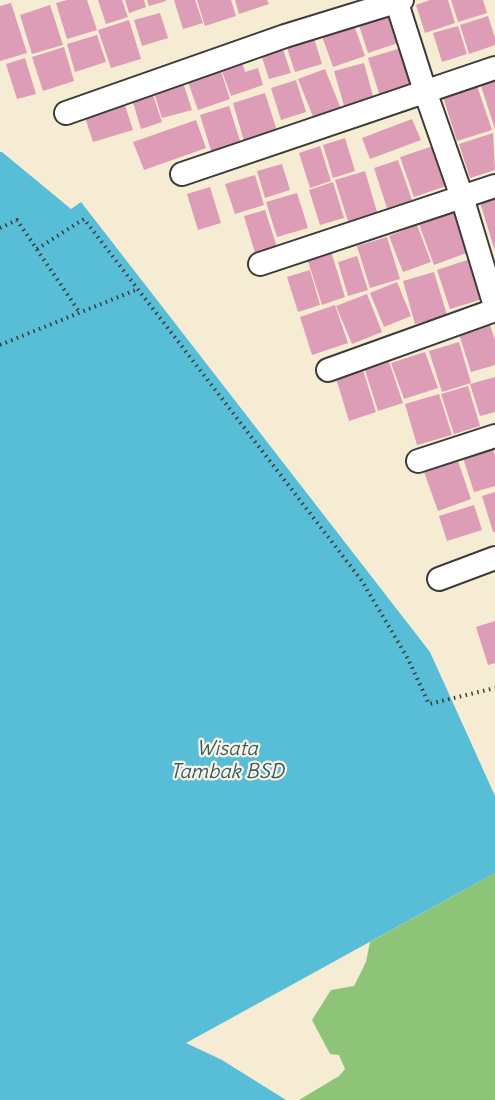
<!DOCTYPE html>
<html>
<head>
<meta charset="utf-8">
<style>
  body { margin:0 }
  canvas { display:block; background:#f6ebd3 }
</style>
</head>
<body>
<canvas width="495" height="1100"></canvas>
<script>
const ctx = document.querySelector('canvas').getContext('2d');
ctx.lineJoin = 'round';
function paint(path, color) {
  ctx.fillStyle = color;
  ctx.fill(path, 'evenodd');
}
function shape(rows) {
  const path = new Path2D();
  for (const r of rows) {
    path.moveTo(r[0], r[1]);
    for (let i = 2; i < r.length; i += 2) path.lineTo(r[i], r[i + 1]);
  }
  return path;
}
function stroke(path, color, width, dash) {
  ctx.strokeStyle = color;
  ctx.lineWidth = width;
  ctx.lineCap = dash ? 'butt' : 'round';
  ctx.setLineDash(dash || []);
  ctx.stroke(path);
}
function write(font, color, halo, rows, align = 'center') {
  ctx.font = font + ' Delius,sans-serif';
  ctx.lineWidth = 4.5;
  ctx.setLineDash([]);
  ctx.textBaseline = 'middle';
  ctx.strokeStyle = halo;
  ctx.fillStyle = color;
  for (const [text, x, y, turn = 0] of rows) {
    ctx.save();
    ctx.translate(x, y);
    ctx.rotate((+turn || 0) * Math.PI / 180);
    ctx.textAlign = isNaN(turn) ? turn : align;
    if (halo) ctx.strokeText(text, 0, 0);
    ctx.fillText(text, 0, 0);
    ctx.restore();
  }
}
const green = shape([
  [495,873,495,1100,299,1100,339,1076,345,1069,339,1055,330,1054,312,1020,331,990,354,986,366,962,370,942]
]);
const water = shape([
  [0,152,2,152,71,209,81,202,430,652,495,796,495,873,186,1043,222,1060,286,1100,0,1100]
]);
const building = shape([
  [67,0,87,0,97,30,67,39,56,3],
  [98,0,122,0,128,17,106,24],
  [125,0,144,0,146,7,129,13],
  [147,0,166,0,166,1,149,6],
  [174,0,195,0,203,23,183,29],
  [197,0,231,0,236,16,205,26],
  [235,0,267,0,269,4,239,14],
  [430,0,448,0,455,23,425,33,416,5],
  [451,0,483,0,487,13,458,22],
  [11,3,27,53,0,61,0,6],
  [50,5,63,45,32,54,20,15],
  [388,5,401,42,368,53,356,16],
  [160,13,168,38,142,46,134,20],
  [350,14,365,56,333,67,318,25],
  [488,16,495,38,495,45,469,54,460,25],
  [129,20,141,59,111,68,98,30],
  [458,26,467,54,442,62,433,33],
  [311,28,322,64,295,72,283,36],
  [97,35,106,62,75,72,67,44],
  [280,41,291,73,269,79,259,48],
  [64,47,74,81,43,91,32,57],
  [401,48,415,89,381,100,368,58],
  [239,52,245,72,258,68,263,85,231,96,217,58],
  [25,58,36,94,17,99,6,64],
  [217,59,230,99,198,110,184,71],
  [364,63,374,100,345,109,334,71],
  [325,69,341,109,314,119,298,79],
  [179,70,192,110,162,118,150,80],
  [148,80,162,122,141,129,128,86],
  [296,80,306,112,281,120,271,88],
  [495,81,495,129,481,86],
  [477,86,492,130,457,141,443,97],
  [120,90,133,130,93,142,80,102],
  [265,93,277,131,244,141,233,103],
  [229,106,241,144,212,154,200,115],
  [412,119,421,140,370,159,362,138],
  [196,120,206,148,144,170,133,142],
  [493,133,495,170,470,178,459,144],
  [345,138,355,171,333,178,323,145],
  [320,146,331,181,310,188,299,153],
  [433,146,446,186,414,197,400,157],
  [398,160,412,200,387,208,374,168],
  [282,164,290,190,265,198,257,171],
  [365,171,377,212,348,221,335,180],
  [255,175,264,205,235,214,225,184],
  [333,182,344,218,320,225,309,190],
  [210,187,221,223,198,230,187,194],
  [297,193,308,228,277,237,266,202],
  [495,194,495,248,494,248,479,199],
  [265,210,277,247,255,253,244,216],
  [454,212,469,252,434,265,419,224],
  [417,225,431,262,403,272,389,236],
  [387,237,400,279,370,288,357,246],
  [331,251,345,297,322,305,307,258],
  [357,256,368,290,348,296,338,262],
  [473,258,486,298,450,309,437,270],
  [310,270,320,305,298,312,287,277],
  [434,272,447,315,415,324,403,281],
  [397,282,411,316,384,327,370,293],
  [367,294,382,332,352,344,336,306],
  [335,305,348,343,312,355,300,317],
  [489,322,495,340,495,365,471,372,458,331],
  [459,342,471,383,442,392,429,351],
  [425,352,438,388,404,399,391,363],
  [389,362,403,403,378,411,365,370],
  [363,370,376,412,349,421,336,378],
  [495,377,495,412,480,416,470,384],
  [468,386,480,426,454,434,441,394],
  [439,394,452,435,417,445,405,404],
  [493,449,495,456,495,486,474,492,463,458],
  [457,458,471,499,438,511,423,469],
  [495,492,495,532,493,532,482,496],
  [474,505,482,530,447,541,439,516],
  [495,621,495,663,488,665,476,627]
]);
const path = shape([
  [0,228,17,220,80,313],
  [37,249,84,219,362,581,408,659,429,704,495,688],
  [0,345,138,289]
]);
const street = shape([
  [396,0,425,91,462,197,495,306],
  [66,113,285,36,402,0],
  [182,174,495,68],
  [260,264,495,186],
  [328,370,495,310],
  [418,461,495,436],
  [439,579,495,558]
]);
const waterNames = [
  ["Wisata",227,749],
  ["Tambak BSD",227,772]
];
paint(green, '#8ec477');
paint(water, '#58bdd6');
paint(building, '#dd9db6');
stroke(street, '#3d3b37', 26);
stroke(path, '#3d3b37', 4, [1.5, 4.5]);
stroke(street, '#fff', 22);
write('italic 20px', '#345c66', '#fcf5e5', waterNames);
</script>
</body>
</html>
